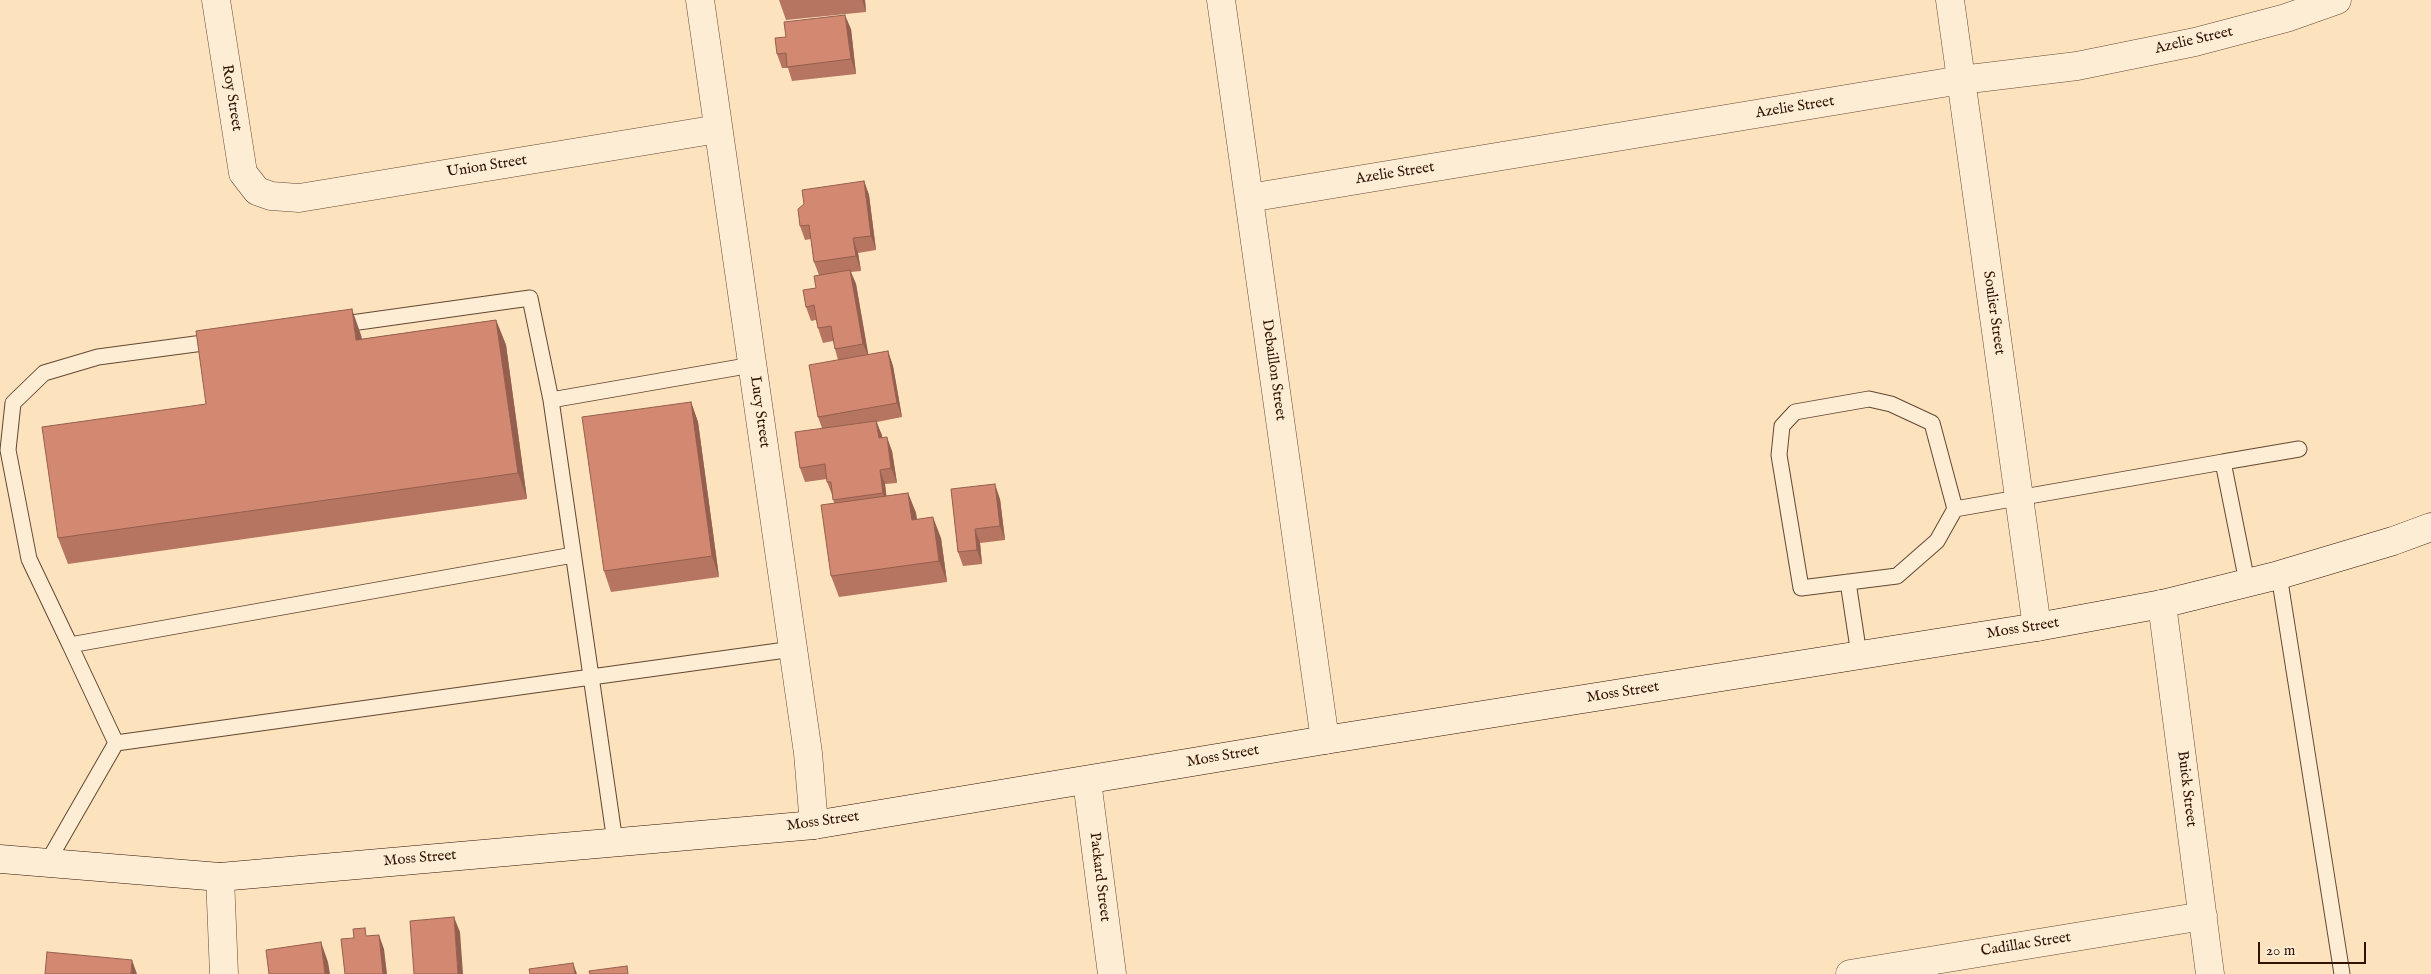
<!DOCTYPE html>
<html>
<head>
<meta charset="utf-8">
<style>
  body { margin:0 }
  #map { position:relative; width:2431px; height:974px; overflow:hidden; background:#fce3be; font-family:"IM FELL English",serif }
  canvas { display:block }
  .scale { position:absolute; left:2258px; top:942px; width:108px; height:22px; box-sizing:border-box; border:2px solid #321303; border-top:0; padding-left:6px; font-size:15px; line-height:18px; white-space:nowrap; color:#321303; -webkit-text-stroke:4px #fdedd5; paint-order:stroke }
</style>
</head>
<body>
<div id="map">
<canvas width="2431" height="974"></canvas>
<div class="scale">20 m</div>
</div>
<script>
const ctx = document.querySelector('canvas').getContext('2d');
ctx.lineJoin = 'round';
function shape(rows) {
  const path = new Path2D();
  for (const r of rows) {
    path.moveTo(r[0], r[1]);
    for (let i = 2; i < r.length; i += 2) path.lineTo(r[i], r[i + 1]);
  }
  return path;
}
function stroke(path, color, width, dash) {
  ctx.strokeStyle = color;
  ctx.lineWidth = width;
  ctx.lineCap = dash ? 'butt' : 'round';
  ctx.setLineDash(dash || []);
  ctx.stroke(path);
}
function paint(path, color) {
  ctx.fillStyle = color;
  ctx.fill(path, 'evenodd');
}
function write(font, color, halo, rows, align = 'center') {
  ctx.font = font + ' "IM FELL English",serif';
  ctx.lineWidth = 4.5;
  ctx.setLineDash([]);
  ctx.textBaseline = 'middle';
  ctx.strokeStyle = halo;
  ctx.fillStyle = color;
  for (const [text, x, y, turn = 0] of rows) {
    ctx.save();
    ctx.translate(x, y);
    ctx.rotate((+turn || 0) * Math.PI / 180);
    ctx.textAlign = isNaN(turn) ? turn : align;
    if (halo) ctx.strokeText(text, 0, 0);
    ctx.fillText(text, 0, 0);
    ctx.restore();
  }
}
const lane = shape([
  [337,325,530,298,551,400],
  [2223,462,2299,449],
  [1955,509,1937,541,1897,576,1801,588,1779,455,1782,426,1795,412,1869,399,1891,404,1932,423,1955,509,2223,462,2247,582],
  [2279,575,2342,974],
  [1848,582,1859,655],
  [70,645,29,559,8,450,13,403,44,373,98,357,218,341],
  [116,743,793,649],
  [615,842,551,400,752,365],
  [47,863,116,743,70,645,573,555]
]);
const street = shape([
  [216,0,243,173,257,191,271,196,299,198,718,129],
  [700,0,808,753,814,825],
  [1221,0,1325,740],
  [1950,0,2037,627],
  [1249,198,1961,80,2077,66,2195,42,2286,18,2337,0],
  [2162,604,2210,974],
  [1087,781,1112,974],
  [220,877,224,974],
  [1850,974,2203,916]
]);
const secondary = shape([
  [0,859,220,877,814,825,1325,740,2037,627,2162,604,2279,575,2393,541,2431,527]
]);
const wall = shape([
  [779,0,865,0,866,12,786,20],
  [851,29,856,74,792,81,788,68,782,68,777,54,786,37],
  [864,181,869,195,876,250,858,253,861,271,851,272,856,284,868,355,888,351,893,366,902,417,877,422,882,438,892,451,897,483,885,484,886,496,908,493,916,513,917,519,941,538,947,582,839,597,831,576,834,503,833,497,827,482,827,479,805,482,800,468,822,428,818,417,838,360,835,349,833,341,823,343,818,328,816,320,811,321,806,307,816,288,819,275,814,262,811,239,805,240,800,226],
  [496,320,506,345,527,499,68,564,58,538,206,404,361,335,362,339],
  [691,402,698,422,719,577,611,592,604,571],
  [951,489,1000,499,1005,540,980,543,982,564,963,566,958,552]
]);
const shadedWall = shape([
  [862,0,865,0,866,12],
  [845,15,851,29,856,74,851,59],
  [864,181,869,195,876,250,871,236],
  [853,238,858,253,861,271,856,256],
  [850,270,856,284,869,358,863,344],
  [352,309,361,335,365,366,356,340],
  [496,320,506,345,527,499,518,473],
  [888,351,893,366,902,417,897,403],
  [691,402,698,422,719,577,712,556],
  [876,421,882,435,884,453,879,438],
  [887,437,892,451,897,483,891,468],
  [880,470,885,484,888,508,883,493],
  [995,484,1000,499,1005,540,1000,526],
  [908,493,916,513,919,540,912,520],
  [933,517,941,538,947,582,939,561],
  [975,529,980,543,982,564,977,550],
  [454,917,460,932,463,974,458,974],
  [379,935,384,949,387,974,383,974],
  [321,942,328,962,330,974,325,974],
  [132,960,137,974,131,974],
  [573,963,577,974,575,974]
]);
const building = shape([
  [845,15,851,59,787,67,786,53,777,54,775,38,786,37,784,22,845,15],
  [864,181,871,236,853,238,856,256,814,262,809,225,800,226,798,209,804,204,802,190,864,181],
  [850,270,863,344,835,349,831,326,818,328,814,305,806,307,803,290,816,288,814,276,850,270],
  [352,309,356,340,496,320,518,473,58,538,42,427,206,404,196,331,352,309],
  [888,351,897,403,818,417,809,365,888,351],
  [691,402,712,556,604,571,582,417,691,402],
  [876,421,879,438,887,437,891,468,880,470,883,493,833,500,831,482,827,482,825,464,800,468,795,432,876,421],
  [995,484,1000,526,975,529,977,550,958,552,951,489,995,484],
  [908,493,912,520,933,517,939,561,831,576,821,505,908,493],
  [454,917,458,974,414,974,410,921,454,917],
  [365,928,366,936,379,935,383,974,345,974,341,939,354,938,353,929,365,928],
  [321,942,325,974,269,974,266,950,321,942],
  [47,952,132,960,131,974,45,974,47,952],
  [573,963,575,974,530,974,529,969,573,963],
  [627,966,628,974,590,974,589,971,627,966]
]);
const streetNames = [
  ["Azelie Street",2194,41,-13],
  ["Roy Street",231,98,81],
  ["Azelie Street",1795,108,-9],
  ["Union Street",487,167,-9],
  ["Azelie Street",1395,174,-9],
  ["Soulier Street",1993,313,82],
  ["Debaillon Street",1273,370,82],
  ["Lucy Street",759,412,82],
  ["Moss Street",2023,629,-9],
  ["Moss Street",1623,693,-9],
  ["Moss Street",1223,757,-10],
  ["Buick Street",2186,789,83],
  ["Moss Street",823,822,-8],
  ["Moss Street",420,859,-5],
  ["Packard Street",1099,877,83],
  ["Cadillac Street",2026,945,-9]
];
stroke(lane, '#644732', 17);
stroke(street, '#644732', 29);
stroke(secondary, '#321303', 29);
stroke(lane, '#fdedd5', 15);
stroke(street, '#fdedd5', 28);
stroke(secondary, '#fdedd5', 28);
paint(wall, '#b57561');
paint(shadedWall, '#945f4f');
paint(building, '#d38871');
stroke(building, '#945f4f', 1);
write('15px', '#321303', '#fdedd5', streetNames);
</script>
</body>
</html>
